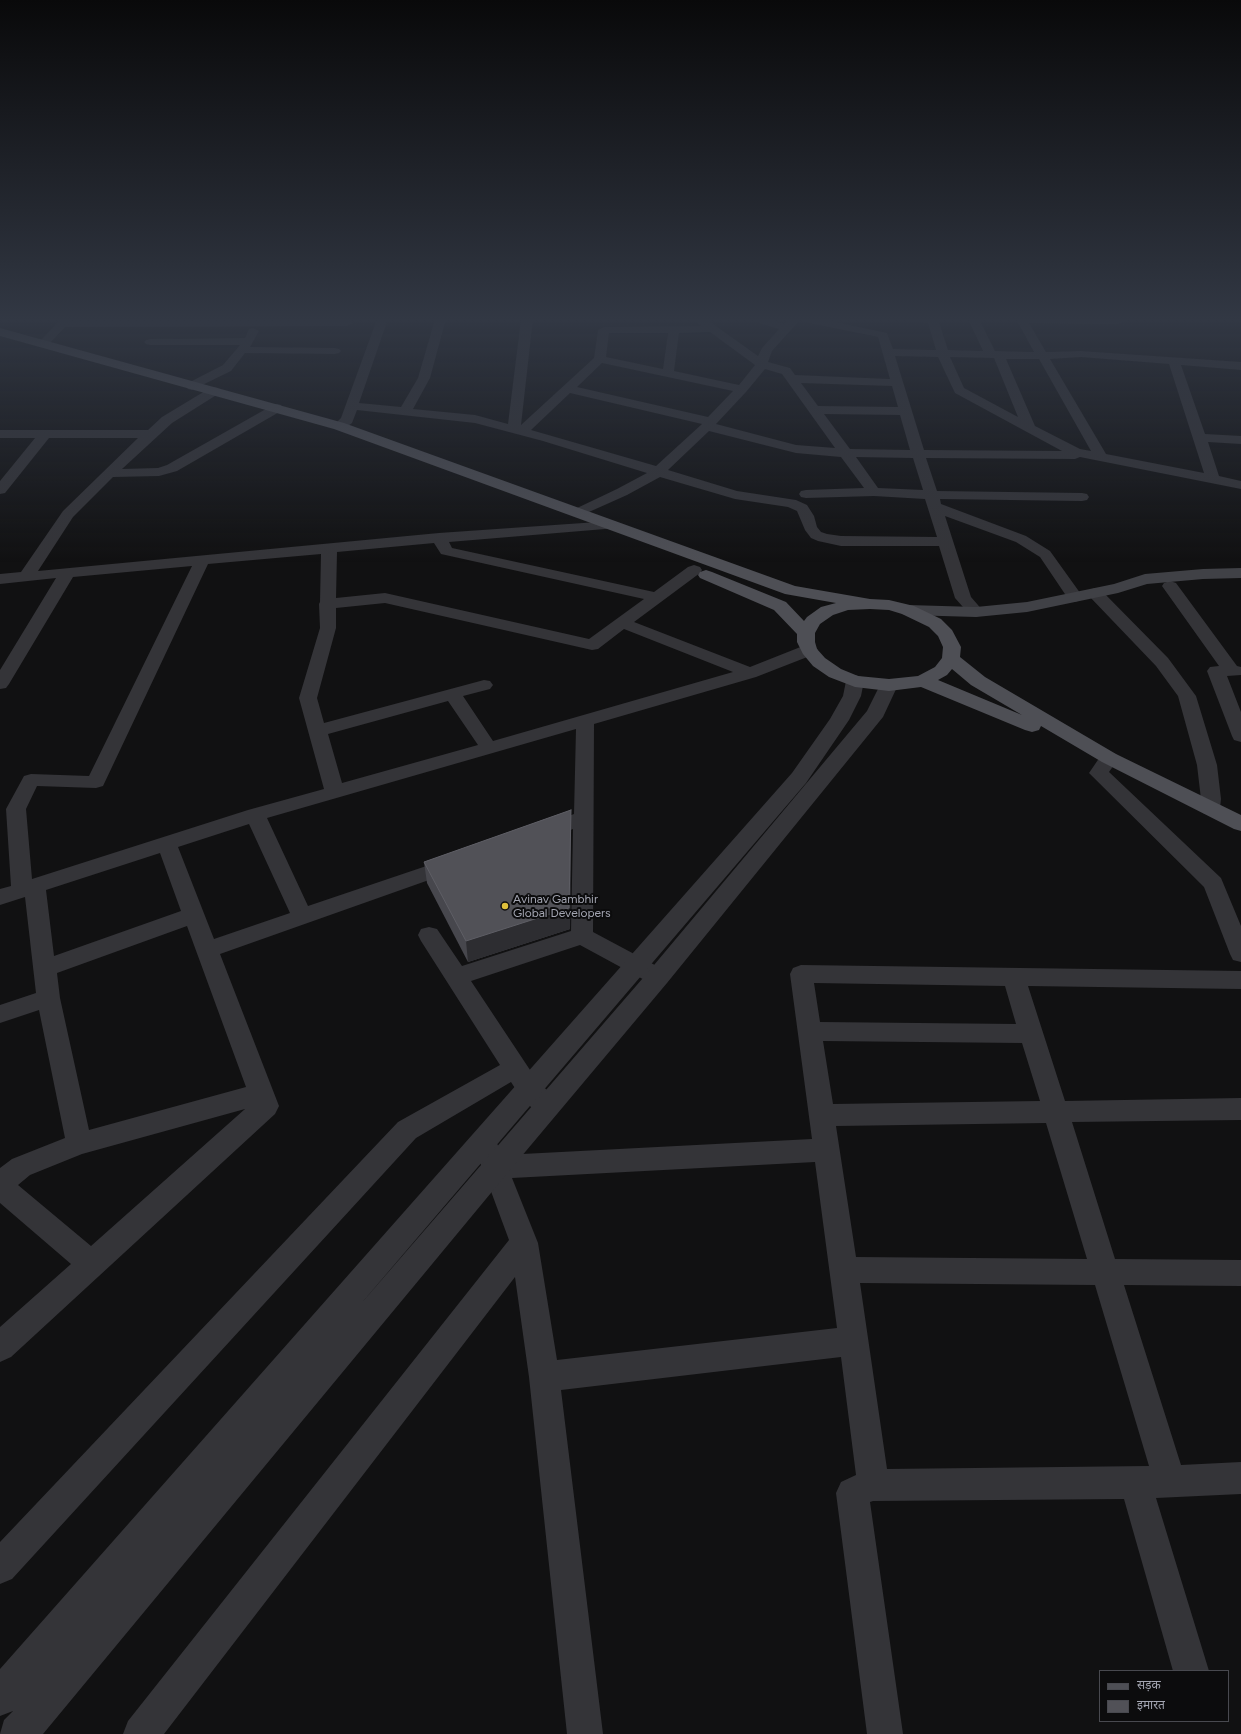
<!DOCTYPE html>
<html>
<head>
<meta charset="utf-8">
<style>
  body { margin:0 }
  #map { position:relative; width:1241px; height:1734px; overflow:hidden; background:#111112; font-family:Figtree,"Noto Sans Devanagari",sans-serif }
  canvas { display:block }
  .legend { position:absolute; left:1099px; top:1670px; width:130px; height:52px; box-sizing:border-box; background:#0c0c0d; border:1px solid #48494f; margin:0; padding:5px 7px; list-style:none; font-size:12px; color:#a3a5b1 }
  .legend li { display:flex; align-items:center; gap:8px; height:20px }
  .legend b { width:20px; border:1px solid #48494f }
</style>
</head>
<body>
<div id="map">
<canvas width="1241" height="1734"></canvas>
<ul class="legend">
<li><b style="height:5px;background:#4e4f55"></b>सड़क</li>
<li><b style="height:11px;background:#515157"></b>इमारत</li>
</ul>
</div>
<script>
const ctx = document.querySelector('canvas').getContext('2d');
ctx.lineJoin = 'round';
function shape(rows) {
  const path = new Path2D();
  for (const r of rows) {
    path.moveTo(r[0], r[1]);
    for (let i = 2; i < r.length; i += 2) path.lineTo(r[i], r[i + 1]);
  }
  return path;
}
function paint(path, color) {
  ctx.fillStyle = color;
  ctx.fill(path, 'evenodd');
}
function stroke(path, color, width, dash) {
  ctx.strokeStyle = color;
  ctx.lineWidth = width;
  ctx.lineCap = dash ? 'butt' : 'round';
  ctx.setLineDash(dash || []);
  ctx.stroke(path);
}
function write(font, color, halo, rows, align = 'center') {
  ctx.font = font + ' Figtree,sans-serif';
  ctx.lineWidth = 4;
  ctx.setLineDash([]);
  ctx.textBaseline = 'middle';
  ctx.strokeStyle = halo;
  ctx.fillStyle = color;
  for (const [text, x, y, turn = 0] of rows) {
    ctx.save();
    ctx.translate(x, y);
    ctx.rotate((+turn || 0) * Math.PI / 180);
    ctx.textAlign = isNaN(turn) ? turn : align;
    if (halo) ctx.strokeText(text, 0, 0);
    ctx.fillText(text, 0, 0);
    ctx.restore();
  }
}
const minor = shape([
  [61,319,72,319,71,321,347,320,353,323,347,326,65,327,48,345,40,345,38,343,40,341,61,319],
  [377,319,388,319,359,403,401,407,418,378,435,319,446,319,430,378,413,409,475,415,508,424,521,319,533,319,521,425,594,358,598,330,604,327,701,326,694,319,706,319,758,356,762,348,779,329,753,321,752,319,769,319,784,324,789,319,821,319,887,333,893,349,936,350,928,323,912,322,907,319,938,319,948,350,983,351,968,319,979,319,995,351,1034,352,1016,319,1121,319,1123,321,1121,323,1117,324,1029,323,1046,352,1081,351,1241,362,1241,370,1181,365,1205,434,1241,436,1241,444,1208,442,1219,476,1241,481,1241,489,1080,457,1075,459,926,458,937,491,1082,493,1087,494,1089,497,1087,500,1082,501,940,499,941,504,1026,536,1050,551,1083,597,1081,600,1075,602,1069,600,1040,557,1016,542,945,516,971,597,984,612,982,615,976,617,970,615,955,598,939,546,841,546,818,541,811,538,805,530,797,511,788,507,735,499,660,477,627,495,580,516,575,515,573,512,575,509,617,489,647,473,543,441,475,423,357,410,352,423,344,429,334,429,333,426,341,418,377,319],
  [800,320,805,322,878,337,890,379,795,375,790,368,768,362,772,351,800,320],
  [710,332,755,365,739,385,674,371,679,333,710,332],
  [609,333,668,333,663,369,606,357,609,333],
  [895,356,938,357,955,393,1062,451,924,450,895,356],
  [950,357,994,358,1018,417,964,388,950,357],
  [1081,357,1169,364,1204,473,1106,454,1050,359,1081,357],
  [1006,359,1039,359,1091,451,1080,449,1035,426,1006,359],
  [602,363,733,391,708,417,577,387,602,363],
  [765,369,782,374,835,448,796,445,716,424,746,392,765,369],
  [801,383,892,386,898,407,818,406,801,383],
  [570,393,702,424,656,466,531,430,570,393],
  [824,414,900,415,910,450,850,449,824,414],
  [709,431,796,453,841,457,864,488,806,490,801,491,799,494,801,497,806,498,874,496,925,499,937,537,841,536,827,534,821,532,817,527,814,516,807,505,796,500,737,491,668,470,709,431],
  [856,457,913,458,923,490,878,488,856,457],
  [253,328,259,331,250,347,335,348,339,349,341,351,339,353,335,354,245,353,231,371,192,390,188,389,186,386,188,383,223,365,240,345,150,345,146,344,144,342,146,340,150,339,245,338,249,329,253,328],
  [214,387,218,388,220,391,218,394,172,423,122,469,158,468,167,465,273,405,277,404,281,405,283,408,281,411,177,471,159,476,113,477,73,517,38,571,439,533,612,521,617,522,619,525,617,528,449,542,452,548,654,592,688,567,694,565,700,567,702,570,700,573,634,622,750,667,803,646,809,645,815,646,818,650,815,654,756,677,594,724,593,932,666,971,670,977,666,983,658,986,650,983,580,945,471,981,538,1082,556,1098,560,1106,556,1114,547,1117,538,1114,520,1096,511,1082,416,1138,12,1579,0,1584,0,1542,398,1122,500,1065,421,941,418,935,421,929,429,927,437,929,462,966,571,931,573,829,545,839,538,837,535,832,538,827,574,814,576,729,267,818,308,906,453,857,460,859,463,864,460,869,220,954,279,1106,275,1114,11,1357,0,1362,0,1327,71,1264,0,1203,0,1168,12,1159,65,1138,39,1010,0,1023,0,1005,36,993,25,897,0,905,0,889,11,886,6,809,24,776,31,774,89,776,192,566,73,577,9,684,6,688,0,689,0,670,56,578,0,584,0,574,21,572,63,511,138,438,49,438,5,493,0,494,0,481,35,438,0,438,0,430,148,430,162,417,210,388,214,387],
  [434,543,441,554,644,599,589,639,385,593,336,598,337,552,434,543],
  [321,554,320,602,319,604,320,628,299,698,324,789,248,810,32,879,26,809,37,786,96,788,103,786,208,564,321,554],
  [385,603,592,650,598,649,624,629,733,672,493,741,463,696,490,689,493,685,490,681,484,680,324,723,317,698,336,628,336,608,385,603],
  [448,701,478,745,342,783,328,734,448,701],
  [249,824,290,913,214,939,178,847,249,824],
  [160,853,181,911,54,956,46,890,160,853],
  [187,926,246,1087,89,1130,60,998,57,973,187,926],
  [245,1109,91,1246,18,1185,30,1175,82,1154,245,1109],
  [1170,581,1176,583,1237,666,1241,667,1241,675,1227,676,1241,712,1241,742,1234,740,1232,736,1207,671,1210,667,1219,666,1162,586,1164,583,1170,581],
  [1095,588,1101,590,1168,658,1196,696,1217,765,1221,799,1220,808,1217,813,1210,815,1203,813,1200,808,1201,799,1197,765,1178,696,1156,666,1089,596,1087,593,1089,590,1095,588],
  [1109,752,1116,754,1119,758,1109,772,1221,878,1241,926,1241,962,1233,960,1230,954,1204,887,1089,773,1102,754,1109,752],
  [801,965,1241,971,1241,989,1028,986,1065,1101,1241,1098,1241,1120,1072,1122,1115,1259,1241,1260,1241,1286,1124,1285,1181,1465,1241,1462,1241,1494,1156,1498,1209,1671,1173,1671,1124,1499,873,1501,870,1502,903,1734,867,1734,836,1493,841,1482,856,1475,841,1357,561,1390,603,1734,567,1734,529,1377,515,1277,164,1734,123,1734,128,1721,509,1240,482,1167,470,1142,474,1134,483,1131,492,1134,503,1155,812,1139,790,974,793,968,801,965],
  [814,983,1005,986,1016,1024,820,1022,814,983],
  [823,1041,1022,1043,1040,1101,833,1104,823,1041],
  [1046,1123,1087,1259,856,1257,836,1126,1046,1123],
  [815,1162,837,1328,557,1360,538,1243,512,1178,815,1162],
  [860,1283,1095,1285,1149,1466,887,1469,860,1283]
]);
const tertiary = shape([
  [855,675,862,677,864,681,861,696,849,720,806,783,359,1306,649,971,867,711,882,681,889,679,896,681,898,685,883,717,667,983,505,1176,43,1734,0,1734,4,1720,13,1711,0,1716,0,1669,792,773,830,719,843,696,846,681,848,677,855,675]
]);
const secondary = shape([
  [1241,568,1241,578,1203,579,1147,584,1118,593,1027,612,976,617,908,615,902,614,899,610,902,606,908,605,976,607,1027,602,1114,584,1145,574,1203,569,1241,568]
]);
const primary = shape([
  [0,328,344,423,795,586,870,599,889,600,914,606,941,619,952,630,961,647,960,657,985,677,1116,754,1241,815,1241,831,1234,829,1102,762,1041,726,1039,730,1032,732,1025,730,921,687,889,691,855,687,829,677,813,666,803,654,797,642,797,634,774,610,700,578,698,575,700,572,706,570,712,572,786,602,804,621,807,617,821,607,836,603,785,594,334,429,0,336,0,328],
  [870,609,889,610,902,614,929,627,938,636,943,647,942,658,935,667,918,676,889,679,858,676,841,669,825,658,817,649,815,642,815,633,820,624,833,615,848,610,870,609],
  [952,669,971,685,1022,715,938,680,947,675,952,669]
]);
const wall = shape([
  [571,810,571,831,570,929,468,962,427,883,424,862]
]);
const shadedWall = shape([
  [571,810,571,831,570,929,468,962,466,941]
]);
const building = shape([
  [571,810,569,908,466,941,424,862,571,810]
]);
const markers = [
  [505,906,4,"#dfc03b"]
];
const poiNames = [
  ["Avinav Gambhir",513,899],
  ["Global Developers",513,913]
];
paint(minor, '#343438');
paint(tertiary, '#343438');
paint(secondary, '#404146');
paint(primary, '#4e4f55');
paint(wall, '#47474d');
paint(shadedWall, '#2d2d31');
paint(building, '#515157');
stroke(building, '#5e5e65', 1);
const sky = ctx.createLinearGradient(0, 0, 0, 562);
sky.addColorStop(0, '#09090a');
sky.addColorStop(0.57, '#323844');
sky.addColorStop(1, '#32384400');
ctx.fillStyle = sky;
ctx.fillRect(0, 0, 1241, 562);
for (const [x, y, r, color] of markers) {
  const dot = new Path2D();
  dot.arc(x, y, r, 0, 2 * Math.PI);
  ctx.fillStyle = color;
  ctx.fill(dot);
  stroke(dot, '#0c0c0d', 1.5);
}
write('12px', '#a3a5b1', '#0c0c0d', poiNames, 'left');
</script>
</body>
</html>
